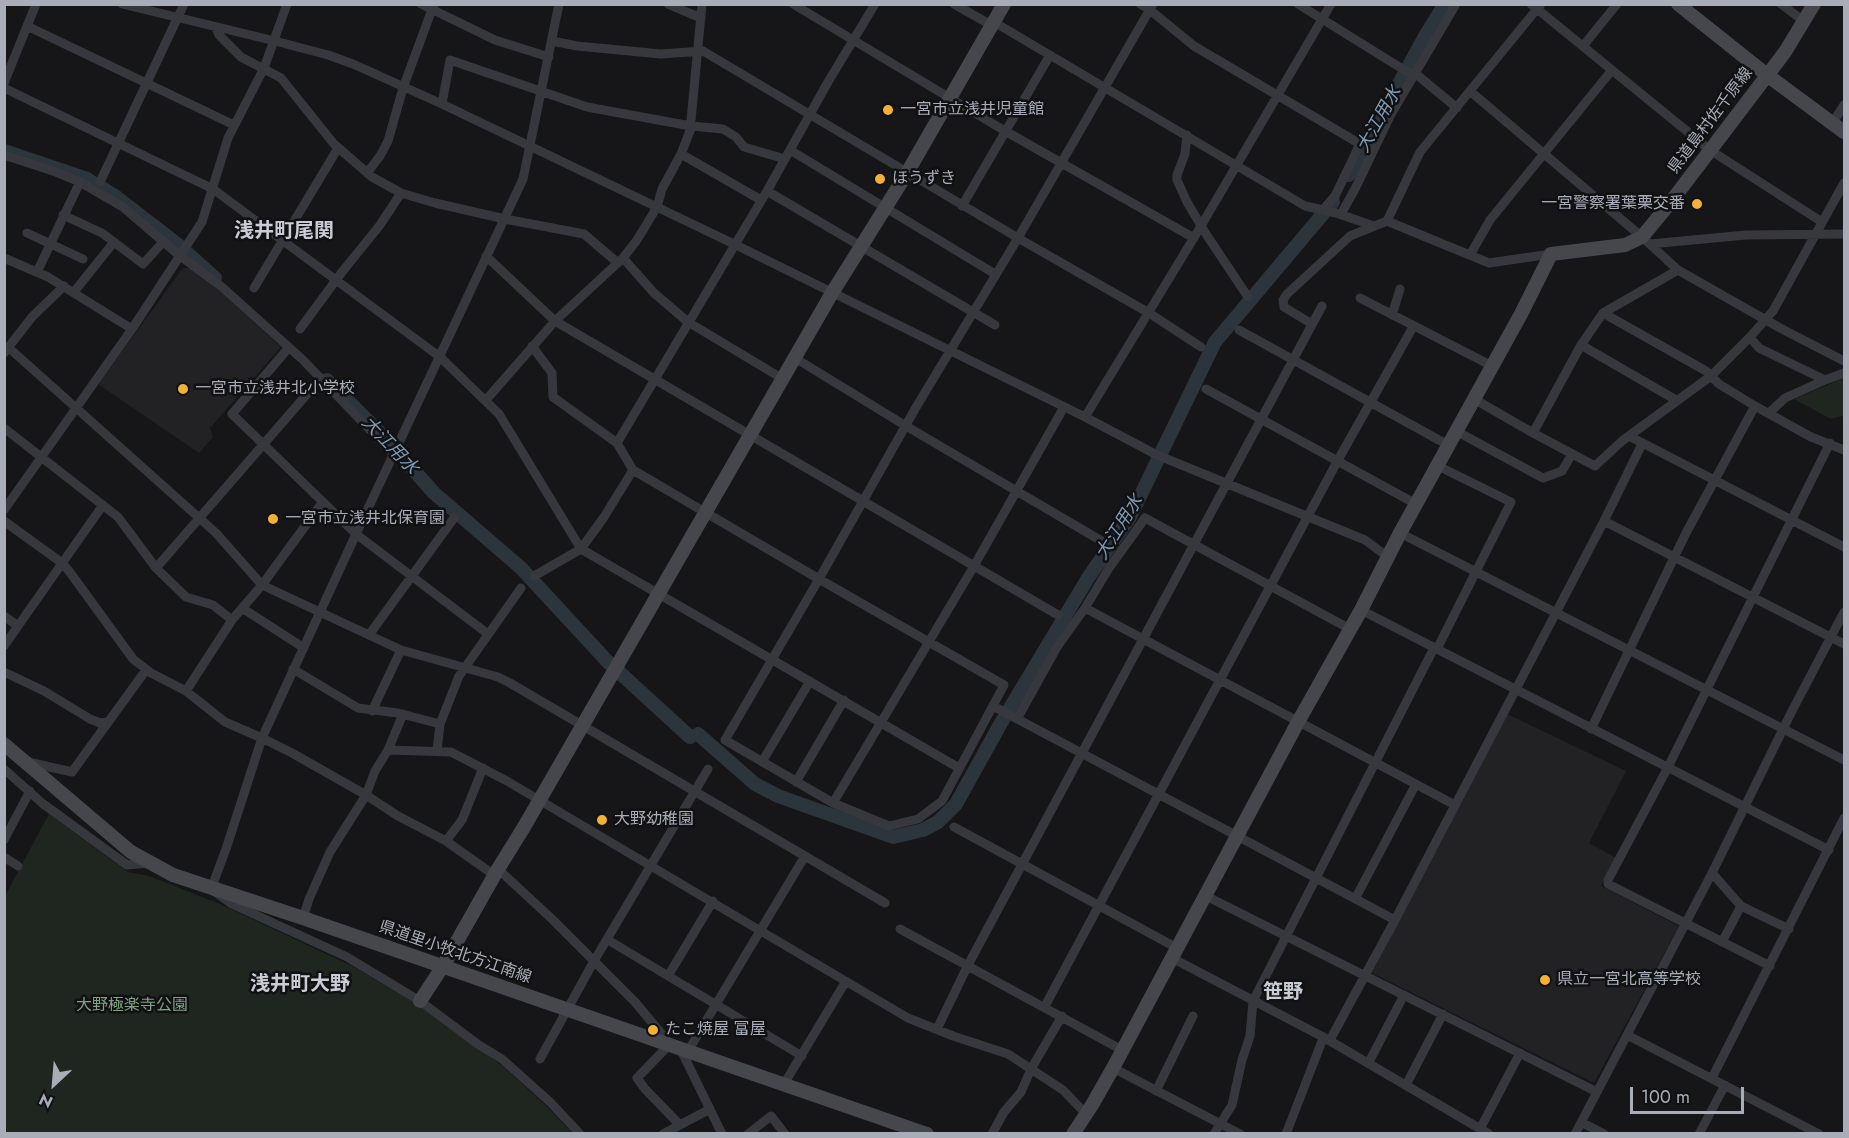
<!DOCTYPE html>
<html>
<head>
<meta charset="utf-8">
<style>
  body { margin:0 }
  #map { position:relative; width:1849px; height:1138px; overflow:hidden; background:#161618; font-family:Jost,sans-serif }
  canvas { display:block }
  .frame { position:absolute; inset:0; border:6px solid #a8adb8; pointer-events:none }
  .north { position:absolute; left:24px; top:1054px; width:60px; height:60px; -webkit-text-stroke:4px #111113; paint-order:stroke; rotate:206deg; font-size:16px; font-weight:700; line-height:24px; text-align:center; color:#a8adb8 }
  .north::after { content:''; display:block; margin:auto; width:21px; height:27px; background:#a8adb8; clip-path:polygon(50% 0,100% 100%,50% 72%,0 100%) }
  .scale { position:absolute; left:1630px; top:1087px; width:114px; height:27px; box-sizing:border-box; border:3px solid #a8adb8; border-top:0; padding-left:8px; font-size:18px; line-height:21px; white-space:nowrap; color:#a8adb8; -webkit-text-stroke:4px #111113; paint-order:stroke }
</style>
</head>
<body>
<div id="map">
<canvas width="1849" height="1138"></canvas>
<div class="frame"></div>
<div class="north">N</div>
<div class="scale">100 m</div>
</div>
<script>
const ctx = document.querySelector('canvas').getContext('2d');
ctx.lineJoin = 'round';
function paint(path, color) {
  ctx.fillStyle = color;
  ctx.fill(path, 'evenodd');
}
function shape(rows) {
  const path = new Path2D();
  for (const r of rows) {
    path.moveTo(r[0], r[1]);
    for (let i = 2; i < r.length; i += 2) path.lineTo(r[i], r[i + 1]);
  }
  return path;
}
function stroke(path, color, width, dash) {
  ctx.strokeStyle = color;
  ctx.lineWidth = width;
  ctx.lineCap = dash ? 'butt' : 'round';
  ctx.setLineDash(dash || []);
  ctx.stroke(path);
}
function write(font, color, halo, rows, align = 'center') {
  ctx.font = font + ' Jost,"Noto Sans JP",sans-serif';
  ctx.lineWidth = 5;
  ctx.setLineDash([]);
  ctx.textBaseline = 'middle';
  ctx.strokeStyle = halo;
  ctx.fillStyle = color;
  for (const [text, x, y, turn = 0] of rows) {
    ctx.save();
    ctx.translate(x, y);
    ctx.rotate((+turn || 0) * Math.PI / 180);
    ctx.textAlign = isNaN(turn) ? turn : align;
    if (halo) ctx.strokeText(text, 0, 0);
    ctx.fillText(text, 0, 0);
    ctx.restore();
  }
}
const built = shape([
  [183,268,195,268,281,347,210,428,213,437,199,453,98,384],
  [1505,713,1626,771,1589,843,1616,858,1601,886,1679,926,1594,1083,1372,973]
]);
const green = shape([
  [1844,378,1844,415,1831,419,1794,399],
  [49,814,128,872,149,876,220,904,354,967,417,1004,504,1067,545,1105,572,1133,5,1134,5,896]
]);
const river = shape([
  [4,151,87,179,115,196,177,244,215,278],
  [1349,175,1424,38,1445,4],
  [327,380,387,440,434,493,521,568,607,661,690,737],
  [698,734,755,784,778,796,893,837,923,830,938,822,956,804,1001,723,1088,578,1130,517,1215,342,1333,202]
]);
const street = shape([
  [122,4,275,41,328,55,353,64,442,104,734,244,1085,417,1157,455,1365,540,1388,557],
  [421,4,495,40,549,57],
  [559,4,523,179,356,534,262,738,226,849,211,889,232,904,347,957,420,1001,479,1045,502,1059,550,1102,580,1134],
  [668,4,701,18],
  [793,4,1005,131,1194,238],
  [954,4,991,25,999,25,1305,206,1336,213,1374,226],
  [1140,4,1150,10,1194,46,1360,144,1335,196,1323,210],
  [1298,4,1409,73,1416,74,1457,108],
  [1531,4,1710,150,1822,222],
  [1781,4,1805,22],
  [27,26,234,125],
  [216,28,219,35,241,57,281,78,334,144,372,177,401,193,435,203,505,219,584,234,618,263],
  [552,41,577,46,661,54,703,51,1018,238,1149,313,1201,347],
  [1583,46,1617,4],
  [4,83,36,4],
  [4,88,213,189,440,357,499,414,581,549,959,768],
  [1470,91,1642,237,1678,270,1780,328,1844,361],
  [442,104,450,60,587,107,691,126,723,129,736,137,744,147,785,159],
  [1832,124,1844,105],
  [1187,135,1185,154,1177,175,1177,180,1187,202,1206,234,1248,297],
  [790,150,995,274],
  [681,154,761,200],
  [4,155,56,172,80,182,123,207,180,256,222,287,303,360,394,455],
  [367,173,380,156,388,141,403,88,434,4],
  [100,182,184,4],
  [767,191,995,325],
  [962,206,1050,55],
  [1341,214,1355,189,1390,116,1456,4],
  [63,215,102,233,143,264,164,241],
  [1387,221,1489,263,1551,254],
  [27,233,83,259],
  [1650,244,1746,235,1844,234],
  [1470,255,1490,220,1612,70],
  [486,256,555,321,1058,615],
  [4,258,48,277,132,329],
  [623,258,654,293,688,322,783,379],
  [37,272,80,182],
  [254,288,338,148],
  [74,292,114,242],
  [1360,298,1492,366],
  [1603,313,1706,371,1719,384,1755,406,1811,437,1844,450],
  [1392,315,1400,289],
  [1312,324,1284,307,1283,300,1287,294,1350,236,1387,221,1420,152,1541,4],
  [300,329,342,272,380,225,401,193],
  [1239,330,1448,445],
  [1750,337,1759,348,1825,380],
  [1581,345,1676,400],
  [532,346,552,373,553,397,617,443,633,470,819,579,1004,685,942,801,918,819,889,826,833,803,725,740,819,579,915,409,1018,238,1153,4],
  [9,348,216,533,262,585,401,650,498,677,510,683,885,903],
  [285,352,232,414,356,534,488,634],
  [4,353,32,317,64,286],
  [795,358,906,426,1105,543],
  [1206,389,1416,504],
  [1474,399,1533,433,1581,345,1603,313,1678,270],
  [486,400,555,321,623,258,637,240,657,207,662,189,681,154,690,131,702,4],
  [1769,413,1785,398,1825,380,1844,373],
  [1085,417,1201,226,1331,4],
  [4,428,118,517,156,568,186,597,213,605,232,620],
  [1456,431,1543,478,1562,471,1572,454],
  [1533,433,1595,466,1622,441,1711,376,1750,337,1773,311,1844,183],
  [1629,436,1844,547],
  [617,443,767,191,828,82,875,4],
  [4,510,132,329,202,222,228,138,264,68,287,4],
  [4,521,62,563,69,571,133,659,151,673,186,691,225,722,262,738,292,753,366,795,398,816,446,841,494,875],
  [1604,521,1844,644],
  [1400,533,1844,760],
  [156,568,321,378],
  [534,576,581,549,604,517,633,470],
  [242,608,304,648],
  [1085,608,1455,805],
  [1361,610,1829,850],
  [4,616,18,626],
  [369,635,454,518],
  [4,646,103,505],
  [1437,649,1511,502,1438,466],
  [293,669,358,708,398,713,440,724],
  [4,672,44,691,90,719,100,723,108,722],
  [186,691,232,620,262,585,322,503],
  [993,706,1395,920],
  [372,711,401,650],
  [1017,719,1057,647,1085,608,1109,568,1145,518,1350,629],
  [1591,729,1686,533,1755,406],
  [388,750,403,714],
  [437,751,440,724,459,676,521,588],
  [28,762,72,772,146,670],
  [762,762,810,681],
  [4,769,42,803,127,865,149,863],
  [796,782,844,700],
  [833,803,974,566,1064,407],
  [954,827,1177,948],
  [4,840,30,791],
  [446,841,462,820,483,768],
  [4,857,18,866],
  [498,869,552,919,635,1002,670,1044,637,1078,645,1089,680,1125],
  [1712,873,1741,906,1789,929],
  [1206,896,1597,1092],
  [1355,899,1416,784],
  [303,918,309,899,330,852,366,795,375,771,388,750,451,752,507,781,908,1018,953,1036,1008,1054,1063,1090,1086,1114],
  [900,929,1122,1050],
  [608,940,802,1056],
  [1722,942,1741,906],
  [1172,958,1325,1038],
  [1770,966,1608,884,1608,880,1667,769,1830,443],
  [668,976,713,901],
  [1045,1006,1338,460,1413,327],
  [937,1029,968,965,1322,306],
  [1627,1035,1819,1134],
  [1330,1040,1395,920,1604,521,1642,444],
  [680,1048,722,1134],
  [688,1051,805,856],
  [540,1059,594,961,708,769],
  [1369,1062,1404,995],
  [1113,1068,1240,1134],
  [1712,1078,1844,818],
  [784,1084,846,981],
  [1406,1085,1443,1014],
  [1156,1091,1193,1016],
  [1581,1122,1604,1134],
  [1480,1129,1520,1053],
  [663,1134,710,1109],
  [748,1134,771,1116,785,1134],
  [992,1134,1004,1112,1021,1092,1031,1069,1062,1016],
  [1214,1134,1232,1105,1242,1060,1250,1036,1253,1001,1434,648],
  [1286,1134,1322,1041,1325,1038,1489,1134],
  [1575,1134,1712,873,1792,711,1844,612],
  [1699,1134,1725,1085]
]);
const secondary = shape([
  [1678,4,1767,75,1844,132],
  [4,744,131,852,173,875,303,918,927,1134],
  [420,1001,443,966,498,869,524,827,832,293,907,173,1004,4],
  [1073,1134,1092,1105,1113,1068,1298,722,1361,610,1400,533,1521,314,1551,254,1625,245,1642,237,1670,203,1785,52,1814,4]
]);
const markers = [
  [888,110,6,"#f2b134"],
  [880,179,6,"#f2b134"],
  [1697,204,6,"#f2b134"],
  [183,389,6,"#f2b134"],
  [273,519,6,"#f2b134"],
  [602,820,6,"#f2b134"],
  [1545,980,6,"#f2b134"],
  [653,1030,6,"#f2b134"]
];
const poiNames = [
  ["一宮市立浅井児童館",900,110],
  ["ほうずき",892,179],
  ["一宮警察署葉栗交番",1685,204,"right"],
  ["一宮市立浅井北小学校",195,389],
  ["一宮市立浅井北保育園",285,519],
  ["大野幼稚園",614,820],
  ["県立一宮北高等学校",1557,980],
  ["たこ焼屋 富屋",665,1030]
];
const streetNames = [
  ["県道島村佐千原線",1711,121,-53],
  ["県道里小牧北方江南線",455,953,19]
];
const parkNames = [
  ["大野極楽寺公園",132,1006]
];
const waterNames = [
  ["大江用水",1380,120,-61],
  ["大江用水",389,446,46],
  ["大江用水",1120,528,-58]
];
const quarterNames = [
  ["浅井町尾関",284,232],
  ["浅井町大野",300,985],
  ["笹野",1283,993]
];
paint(built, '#222225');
paint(green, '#1e261f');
stroke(river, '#2c353c', 14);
stroke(street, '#37383d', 9);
stroke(secondary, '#45474d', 14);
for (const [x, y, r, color] of markers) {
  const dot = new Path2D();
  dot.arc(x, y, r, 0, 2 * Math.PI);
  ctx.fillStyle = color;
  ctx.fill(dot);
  stroke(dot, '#111113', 2);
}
write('16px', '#a8adb8', '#111113', poiNames, 'left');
write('16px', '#a8adb8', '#111113', streetNames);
write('16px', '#7fa381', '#111113', parkNames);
write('italic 18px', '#7f9bb3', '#111113', waterNames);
write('bold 20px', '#c9ccd4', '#111113', quarterNames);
</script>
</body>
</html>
